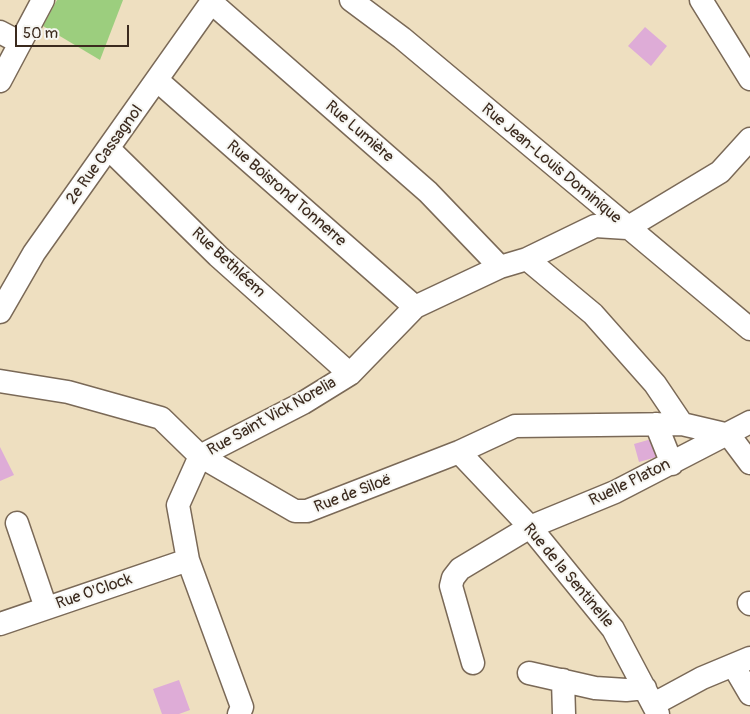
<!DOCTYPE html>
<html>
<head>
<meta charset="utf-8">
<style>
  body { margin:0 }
  #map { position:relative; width:750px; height:714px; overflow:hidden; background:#eedfc0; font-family:Pangolin,sans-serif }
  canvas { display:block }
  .scale { position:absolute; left:15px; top:25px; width:114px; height:22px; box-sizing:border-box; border:2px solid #3b2a1e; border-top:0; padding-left:6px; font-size:15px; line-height:18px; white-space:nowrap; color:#3b2a1e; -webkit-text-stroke:4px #f6f6f2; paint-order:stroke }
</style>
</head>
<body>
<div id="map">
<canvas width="750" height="714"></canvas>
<div class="scale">50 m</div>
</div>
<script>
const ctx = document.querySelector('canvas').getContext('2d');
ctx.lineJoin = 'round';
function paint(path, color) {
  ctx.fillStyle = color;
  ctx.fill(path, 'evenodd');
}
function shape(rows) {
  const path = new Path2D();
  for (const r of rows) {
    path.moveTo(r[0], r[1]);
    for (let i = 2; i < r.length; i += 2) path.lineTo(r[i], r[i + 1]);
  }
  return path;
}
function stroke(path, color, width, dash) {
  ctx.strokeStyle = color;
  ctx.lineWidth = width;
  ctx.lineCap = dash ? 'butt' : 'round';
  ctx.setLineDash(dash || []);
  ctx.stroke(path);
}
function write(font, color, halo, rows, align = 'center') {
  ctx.font = font + ' Pangolin,sans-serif';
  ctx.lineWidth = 4;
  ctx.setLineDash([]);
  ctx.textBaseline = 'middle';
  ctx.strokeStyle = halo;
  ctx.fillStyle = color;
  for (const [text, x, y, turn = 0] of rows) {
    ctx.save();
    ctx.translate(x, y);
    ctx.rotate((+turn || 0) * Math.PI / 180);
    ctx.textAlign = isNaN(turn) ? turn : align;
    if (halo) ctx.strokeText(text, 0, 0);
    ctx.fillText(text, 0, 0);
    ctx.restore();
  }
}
const green = shape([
  [57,0,123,0,100,60,43,26]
]);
const building = shape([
  [645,27,667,46,651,66,628,46],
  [655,438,660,456,639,462,634,444],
  [0,447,14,475,0,481],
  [179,680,190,710,179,714,162,714,153,689]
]);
const minor = shape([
  [351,0,402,38,750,329],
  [701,0,750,79],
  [211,2,428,192,500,267],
  [0,32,19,42],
  [0,81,43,0],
  [158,81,415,307],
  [109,149,218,256,350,374],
  [527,259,593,314,655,384,682,424],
  [0,312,34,253,213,0],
  [0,381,68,392,161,418,200,456,295,511,307,511,459,452,515,426,682,424,729,435],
  [656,424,672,464],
  [729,435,750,463],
  [459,452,530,527,613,629,658,714],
  [17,523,46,608],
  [749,603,750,604],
  [0,624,188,560],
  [473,663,451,586,453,578,460,569,530,527,615,492,750,422],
  [733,665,750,694],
  [529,673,595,688,626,690,645,688],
  [563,680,564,714],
  [654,704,702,678,750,658],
  [239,714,242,707,188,560,178,505,200,456,303,403,350,374,415,307,500,267,527,259,595,226,627,228,720,172,750,139]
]);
const streetNames = [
  ["Rue Lumière",359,132,41],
  ["2e Rue Cassagnol",105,155,-54],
  ["Rue Jean-Louis Dominique",551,164,40],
  ["Rue Boisrond Tonnerre",286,194,41],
  ["Rue Bethléem",228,263,43],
  ["Rue Saint Vick Norelia",272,417,-29],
  ["Ruelle Platon",630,483,-26],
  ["Rue de Siloë",353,494,-21],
  ["Rue de la Sentinelle",568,576,50],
  ["Rue O'Clock",94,592,-19]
];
paint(green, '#9cce7e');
paint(building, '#deacd7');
stroke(minor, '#7a6957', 25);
stroke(minor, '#fff', 22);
write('16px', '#3b2a1e', '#f6f6f2', streetNames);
</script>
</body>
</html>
